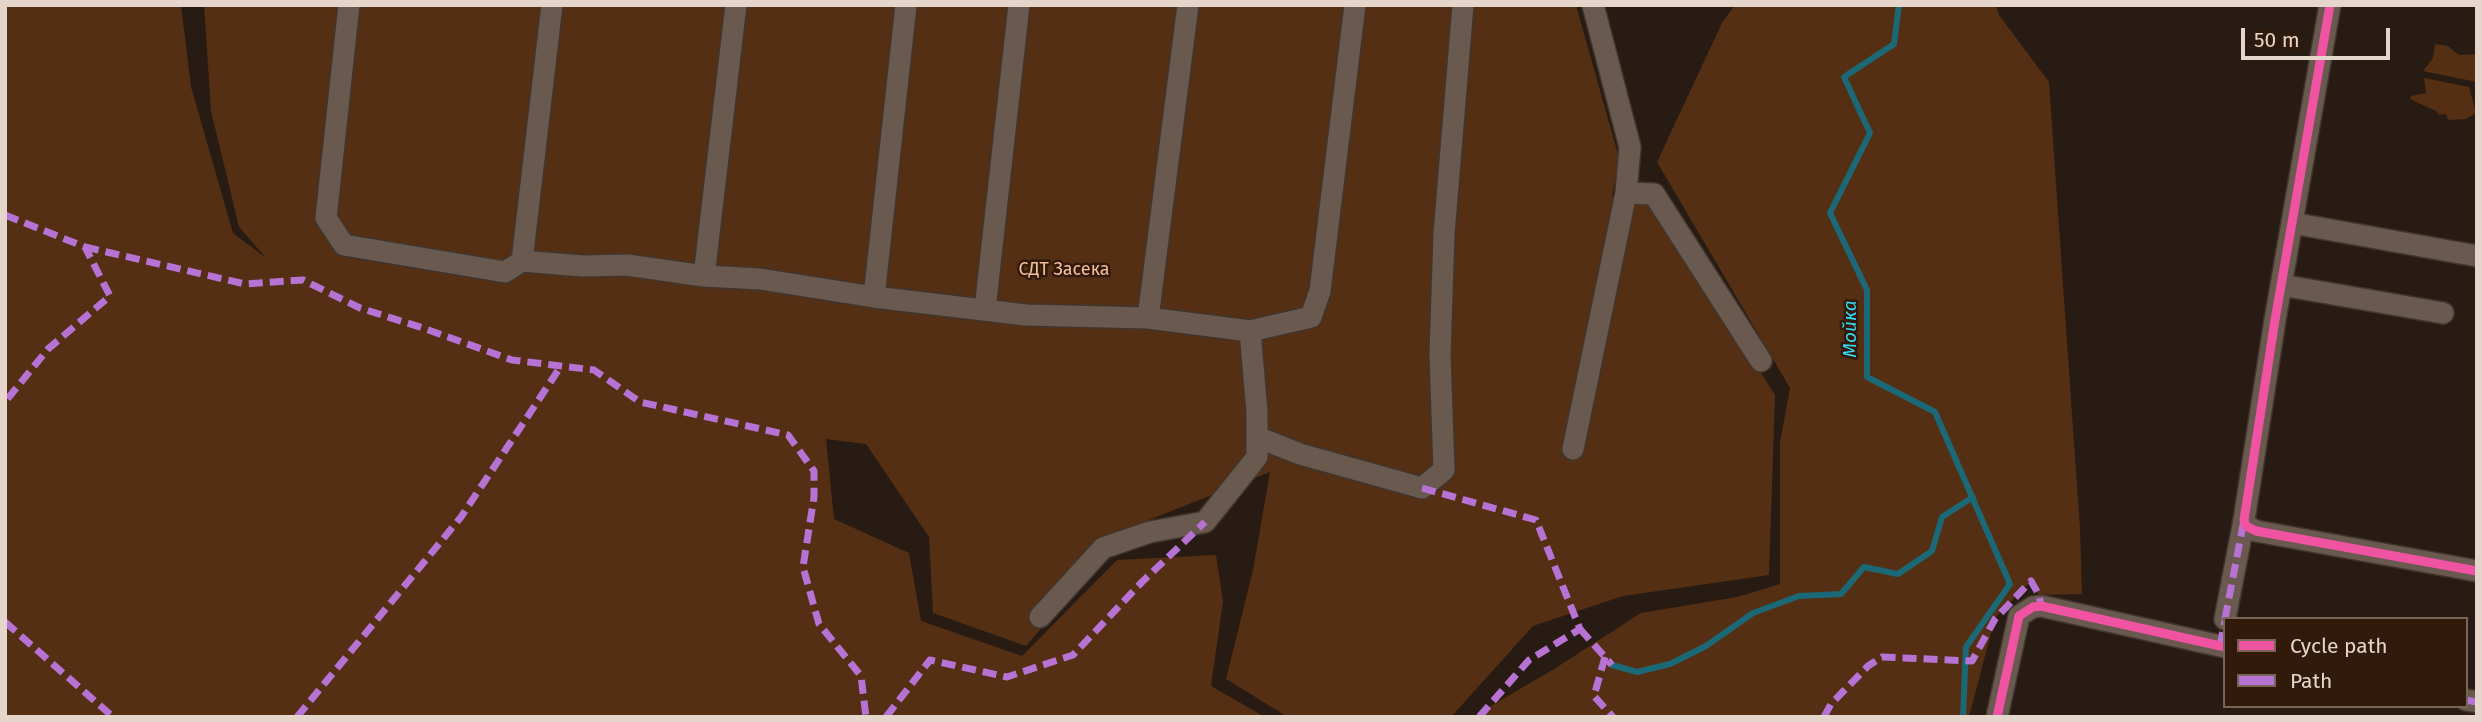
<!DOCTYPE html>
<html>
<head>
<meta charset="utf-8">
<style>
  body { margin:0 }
  #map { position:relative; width:2482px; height:722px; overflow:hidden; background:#281b13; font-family:"Fira Sans",sans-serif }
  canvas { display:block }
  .frame { position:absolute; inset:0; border:7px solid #e5d5cb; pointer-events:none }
  .legend { position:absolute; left:2223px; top:617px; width:245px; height:91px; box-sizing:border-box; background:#311a0a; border:2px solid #796557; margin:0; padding:9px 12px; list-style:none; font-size:21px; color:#e5d5cb }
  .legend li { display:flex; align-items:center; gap:14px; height:35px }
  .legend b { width:35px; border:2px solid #796557 }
  .scale { position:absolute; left:2241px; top:28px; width:149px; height:32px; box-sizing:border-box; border:4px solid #e5d5cb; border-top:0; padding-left:9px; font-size:21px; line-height:24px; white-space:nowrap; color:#e5d5cb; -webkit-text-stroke:5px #311a0a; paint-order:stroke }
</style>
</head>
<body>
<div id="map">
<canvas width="2482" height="722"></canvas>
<div class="frame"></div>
<ul class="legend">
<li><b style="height:9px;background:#f153a3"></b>Cycle path</li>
<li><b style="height:9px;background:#b673d3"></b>Path</li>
</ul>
<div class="scale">50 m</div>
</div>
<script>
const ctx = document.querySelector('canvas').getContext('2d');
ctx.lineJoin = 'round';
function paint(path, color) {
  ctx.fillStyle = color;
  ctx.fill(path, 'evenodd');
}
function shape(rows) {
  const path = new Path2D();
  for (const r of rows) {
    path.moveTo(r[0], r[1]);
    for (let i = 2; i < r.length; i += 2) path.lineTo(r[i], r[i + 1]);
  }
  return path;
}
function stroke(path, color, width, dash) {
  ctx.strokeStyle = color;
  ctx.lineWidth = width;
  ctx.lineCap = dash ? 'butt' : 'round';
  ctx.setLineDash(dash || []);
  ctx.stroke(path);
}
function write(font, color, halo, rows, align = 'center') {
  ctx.font = font + ' "Fira Sans",sans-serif';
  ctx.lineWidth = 5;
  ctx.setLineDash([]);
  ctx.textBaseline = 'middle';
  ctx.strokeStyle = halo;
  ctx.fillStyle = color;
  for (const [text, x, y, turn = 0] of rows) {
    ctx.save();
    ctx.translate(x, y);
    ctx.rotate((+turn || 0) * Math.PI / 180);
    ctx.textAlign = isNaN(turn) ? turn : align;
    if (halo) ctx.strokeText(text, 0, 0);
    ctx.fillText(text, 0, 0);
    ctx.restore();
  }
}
const green = shape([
  [5,5,181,5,191,87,233,233,266,258,239,227,211,111,204,5,1576,5,1619,158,1612,197,1652,199,1775,395,1769,575,1623,596,1533,626,1451,717,1288,717,1226,679,1253,570,1270,472,1126,529,1026,646,933,613,929,537,866,444,826,439,834,519,909,553,921,621,1022,656,1117,560,1216,555,1223,602,1211,686,1265,717,5,717],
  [1735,5,1996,5,1999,15,2049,82,2080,529,2082,594,2039,595,2030,582,1995,618,1969,717,1472,717,1554,669,1641,613,1737,597,1780,584,1780,442,1790,388,1657,162,1722,23],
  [2435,44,2448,46,2459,55,2477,54,2477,82,2423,71,2433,58],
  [2424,78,2469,87,2476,113,2466,119,2448,120,2446,114,2439,115,2436,111,2410,99,2411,96,2426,93]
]);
const stream = shape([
  [1899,5,1894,44,1844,77,1870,133,1830,213,1867,290,1867,377,1935,412,2010,584,1966,647,1963,717],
  [1612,665,1637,672,1670,664,1706,646,1753,613,1799,596,1841,594,1864,567,1898,574,1932,551,1942,517,1973,497]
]);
const minor = shape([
  [349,5,326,218,344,245,505,272,522,261],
  [552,5,522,261,582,266,627,265,704,276,760,279,874,297,1026,315,1148,318,1250,331,1311,317,1320,291,1355,5],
  [2330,5,2275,320,2244,520,2246,526,2256,531,2477,571],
  [1626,193,1654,194,1761,361],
  [2292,223,2477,256],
  [704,276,736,5],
  [2281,285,2443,313],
  [874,297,906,5],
  [985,309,1019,5],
  [1148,318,1188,5],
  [1257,437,1300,454,1422,488,1444,470,1440,355,1444,234,1463,5],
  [1573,449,1626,193,1630,147,1593,5],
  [1040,617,1103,548,1150,532,1205,522,1257,457,1257,412,1250,331],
  [2225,619,2244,520],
  [2466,700,2477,702],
  [1997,717,2019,616,2033,607,2041,606,2225,647]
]);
const quiet = shape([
  [5,215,85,247,110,296,48,349,5,402],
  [85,247,245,284,303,280,360,308,423,328,512,360,594,370,640,402,788,435,814,471,814,497,803,567,819,624,861,676,866,717],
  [1422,488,1536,520,1580,629,1529,660,1479,717],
  [2225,619,2244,520],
  [5,622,113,717],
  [1580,629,1612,665],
  [2220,646,2225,621],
  [1605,657,1594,696,1613,717],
  [2466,700,2477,702],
  [297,717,461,517,561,366],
  [886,717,930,660,1007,677,1073,655,1142,582,1205,522],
  [1824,717,1831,704,1868,666,1882,657,1972,661,1995,619,2031,581,2039,595,2041,606]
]);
const cycleway = shape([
  [2330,5,2275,320,2244,520,2246,526,2256,531,2477,571],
  [1997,717,2019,616,2033,607,2041,606,2225,647]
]);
const parkNames = [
  ["СДТ Засека",1064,270]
];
const waterNames = [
  ["Мойка",1851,329,-90]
];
paint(green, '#542f13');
stroke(stream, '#1b6976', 6);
stroke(minor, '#41362e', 24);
stroke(minor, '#69594e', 21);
stroke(quiet, '#b673d3', 7, [14, 7]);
stroke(cycleway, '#f153a3', 9);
write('18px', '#f4be9a', '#311a0a', parkNames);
write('italic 19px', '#37d9f3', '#311a0a', waterNames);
</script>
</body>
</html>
